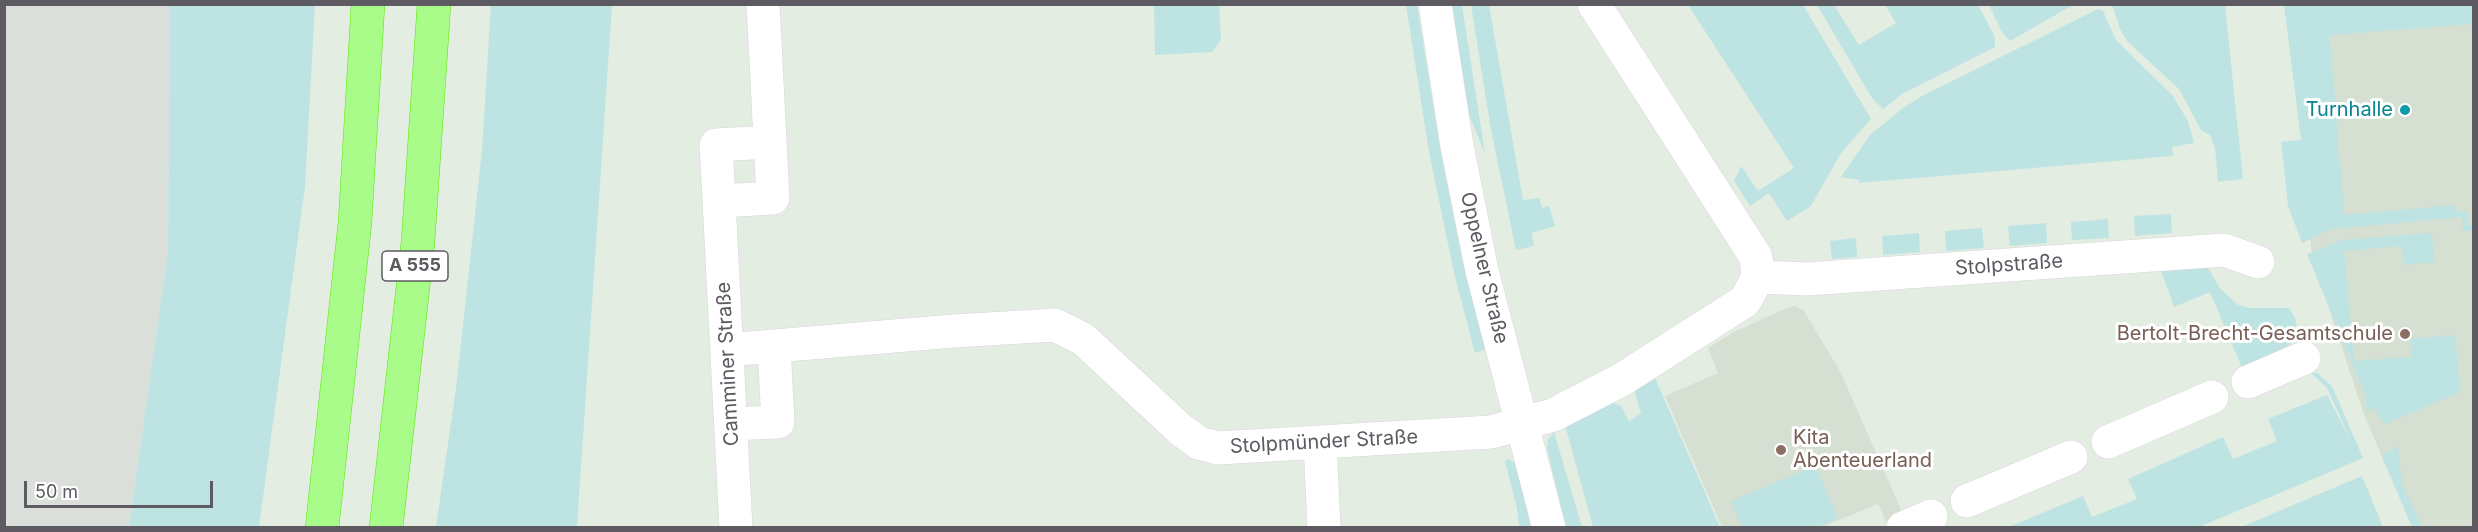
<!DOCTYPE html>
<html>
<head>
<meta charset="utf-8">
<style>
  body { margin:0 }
  #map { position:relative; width:2478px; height:532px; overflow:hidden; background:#e4ede1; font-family:Inter,sans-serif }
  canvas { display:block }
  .frame { position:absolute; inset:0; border:6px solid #5e5a62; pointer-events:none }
  .scale { position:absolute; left:24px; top:481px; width:189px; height:27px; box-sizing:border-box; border:3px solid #5e5a62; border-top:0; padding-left:8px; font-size:18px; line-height:21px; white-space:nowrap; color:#5e5a62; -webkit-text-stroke:4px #fff; paint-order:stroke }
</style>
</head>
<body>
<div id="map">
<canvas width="2478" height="532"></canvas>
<div class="frame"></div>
<div class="scale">50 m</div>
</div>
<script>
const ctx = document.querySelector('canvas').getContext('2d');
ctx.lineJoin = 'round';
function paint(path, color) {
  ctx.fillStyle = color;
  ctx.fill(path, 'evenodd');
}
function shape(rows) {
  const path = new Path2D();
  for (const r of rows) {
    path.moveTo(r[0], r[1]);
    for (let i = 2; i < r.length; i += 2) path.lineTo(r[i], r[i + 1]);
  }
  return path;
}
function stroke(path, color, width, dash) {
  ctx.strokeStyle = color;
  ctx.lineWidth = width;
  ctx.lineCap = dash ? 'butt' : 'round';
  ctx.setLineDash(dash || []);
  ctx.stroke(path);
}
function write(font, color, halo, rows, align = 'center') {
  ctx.font = font + ' Inter,sans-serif';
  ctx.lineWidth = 6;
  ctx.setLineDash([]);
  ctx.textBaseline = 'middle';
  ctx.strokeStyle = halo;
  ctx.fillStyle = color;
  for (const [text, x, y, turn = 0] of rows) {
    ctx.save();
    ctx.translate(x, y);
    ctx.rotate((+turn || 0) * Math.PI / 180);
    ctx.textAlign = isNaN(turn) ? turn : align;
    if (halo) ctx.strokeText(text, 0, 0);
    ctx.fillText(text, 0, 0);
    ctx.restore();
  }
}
const industrial = shape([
  [4,5,170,5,168,250,129,527,5,527]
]);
const education = shape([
  [2285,5,2473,5,2473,527,2412,527,2363,412,2312,256,2302,140],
  [1795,306,1804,311,1840,371,1903,514,1886,521,1878,504,1822,527,1722,527,1665,396,1718,373,1708,348,1732,333,1789,307]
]);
const green = shape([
  [170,5,315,5,305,186,259,527,129,527,168,250],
  [491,5,612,5,577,527,436,527,456,388,482,150],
  [1154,5,1219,5,1221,40,1212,52,1155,55],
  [1406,5,1417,5,1440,148,1462,259,1485,349,1475,353,1454,273,1429,152],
  [1451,5,1462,5,1485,154,1466,107],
  [1471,5,1489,5,1523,200,1539,198,1542,208,1549,206,1555,226,1532,233,1534,246,1516,250,1491,130],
  [1688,5,1803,5,1871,119,1841,153,1811,206,1787,221,1769,193,1750,206,1734,181,1741,166,1758,191,1794,168],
  [1817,5,1834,5,1859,45,1896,23,1885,5,1978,5,1995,37,1995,47,1902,94,1883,109,1872,98],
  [1989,5,2073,5,2010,41,2002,32],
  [2112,5,2225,5,2243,179,2218,182,2215,148,2210,135,2201,130,2179,89,2127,41,2120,29],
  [2284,5,2473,5,2473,24,2328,35,2330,37,2332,63,2330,64,2332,66,2335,93,2333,94,2335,96,2337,123,2335,124,2337,126,2338,156,2340,156,2342,183,2340,186,2342,186,2344,212,2342,215,2455,205,2456,212,2467,211,2468,225,2473,225,2473,230,2463,231,2462,217,2331,229,2302,243,2288,206,2281,142,2301,140],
  [2098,9,2103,11,2116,40,2173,96,2188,121,2194,143,2172,147,2173,156,1859,183,1859,180,1841,177,1870,135,1903,108,1922,96],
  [2171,214,2172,233,2135,236,2134,216],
  [2108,219,2109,238,2072,240,2071,222],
  [2046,223,2047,243,2010,246,2008,226],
  [1982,228,1984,248,1946,251,1945,231],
  [1919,233,1920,252,1883,255,1882,236],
  [2432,233,2434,262,2404,265,2402,246,2344,251,2354,361,2412,357,2410,339,2455,335,2460,392,2385,424,2373,408,2365,413,2366,397,2307,254,2342,240],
  [1856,238,1857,257,1832,259,1830,241],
  [2159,265,2207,266,2219,287,2238,305,2250,308,2289,308,2296,320,2296,339,2291,344,2242,368,2210,292,2174,307],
  [2311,373,2317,373,2332,386,2363,458,2199,527,2006,528,2083,496,2092,517,2137,499,2128,479,2223,437,2233,459,2277,441,2268,419,2327,395,2352,443,2327,388],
  [1655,378,1720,527,1593,527,1565,425,1611,402,1621,406,1629,421,1641,413,1634,390],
  [1554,432,1582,527,1566,527,1547,448,1548,439],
  [2398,447,2402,484,2422,527,2412,527,2381,454],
  [1508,459,1515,463,1526,502,1530,527,1519,527,1517,508,1505,461],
  [1815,466,1838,518,1817,527,1742,527,1731,501],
  [2362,476,2383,527,2241,527]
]);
const minor = shape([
  [1435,4,1457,146,1482,271,1549,528],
  [719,201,716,145,770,142],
  [1758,277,1807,279,2224,250,2258,262],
  [727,350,954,331,1055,325,1083,339,1181,430,1199,443,1218,448,1491,432,1553,415,1621,380,1745,301,1758,277,1756,257,1594,4],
  [2248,382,2304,358],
  [731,424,778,422,774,347],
  [2108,442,2212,397],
  [1320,443,1324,528],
  [1967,501,2071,457],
  [736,528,719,201,773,198,763,4],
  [1903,528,1931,516]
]);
const highway = shape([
  [322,528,355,222,368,4],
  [386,528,418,242,434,4]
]);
const markers = [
  [2405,110,6,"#0f9aa8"],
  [2405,334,6,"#8d6e63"],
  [1781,450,6,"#8d6e63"]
];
const shields = [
  [415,266,66]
];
const shieldNames = [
  ["A 555",415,266]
];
const cultureNames = [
  ["Turnhalle",2393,110]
];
const streetNames = [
  ["Stolpstraße",2009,265,-4],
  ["Oppelner Straße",1484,268,77],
  ["Camminer Straße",728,364,-93],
  ["Stolpmünder Straße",1324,442,-3]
];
const educationNames = [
  ["Bertolt-Brecht-Gesamtschule",2393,334],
  ["Kita",1793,438,"left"],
  ["Abenteuerland",1793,461,"left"]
];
paint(industrial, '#dae0d9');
paint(education, '#d5dfd2');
paint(green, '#bde4e3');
stroke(minor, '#d8d4db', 34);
stroke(highway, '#52ea04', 34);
stroke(minor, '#fff', 33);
stroke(highway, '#a9fb8a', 33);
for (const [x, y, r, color] of markers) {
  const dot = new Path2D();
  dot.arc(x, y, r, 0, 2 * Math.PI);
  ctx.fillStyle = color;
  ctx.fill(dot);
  stroke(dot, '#fff', 2);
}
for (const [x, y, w] of shields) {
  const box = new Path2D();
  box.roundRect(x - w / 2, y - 15, w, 30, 4.5);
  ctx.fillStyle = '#fff';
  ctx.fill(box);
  stroke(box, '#5e5a62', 1.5);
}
write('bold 18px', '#5e5a62', null, shieldNames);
write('20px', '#0d838f', '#fff', cultureNames, 'right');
write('20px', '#5e5a62', '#fff', streetNames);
write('20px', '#785e54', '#fff', educationNames, 'right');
</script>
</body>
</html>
